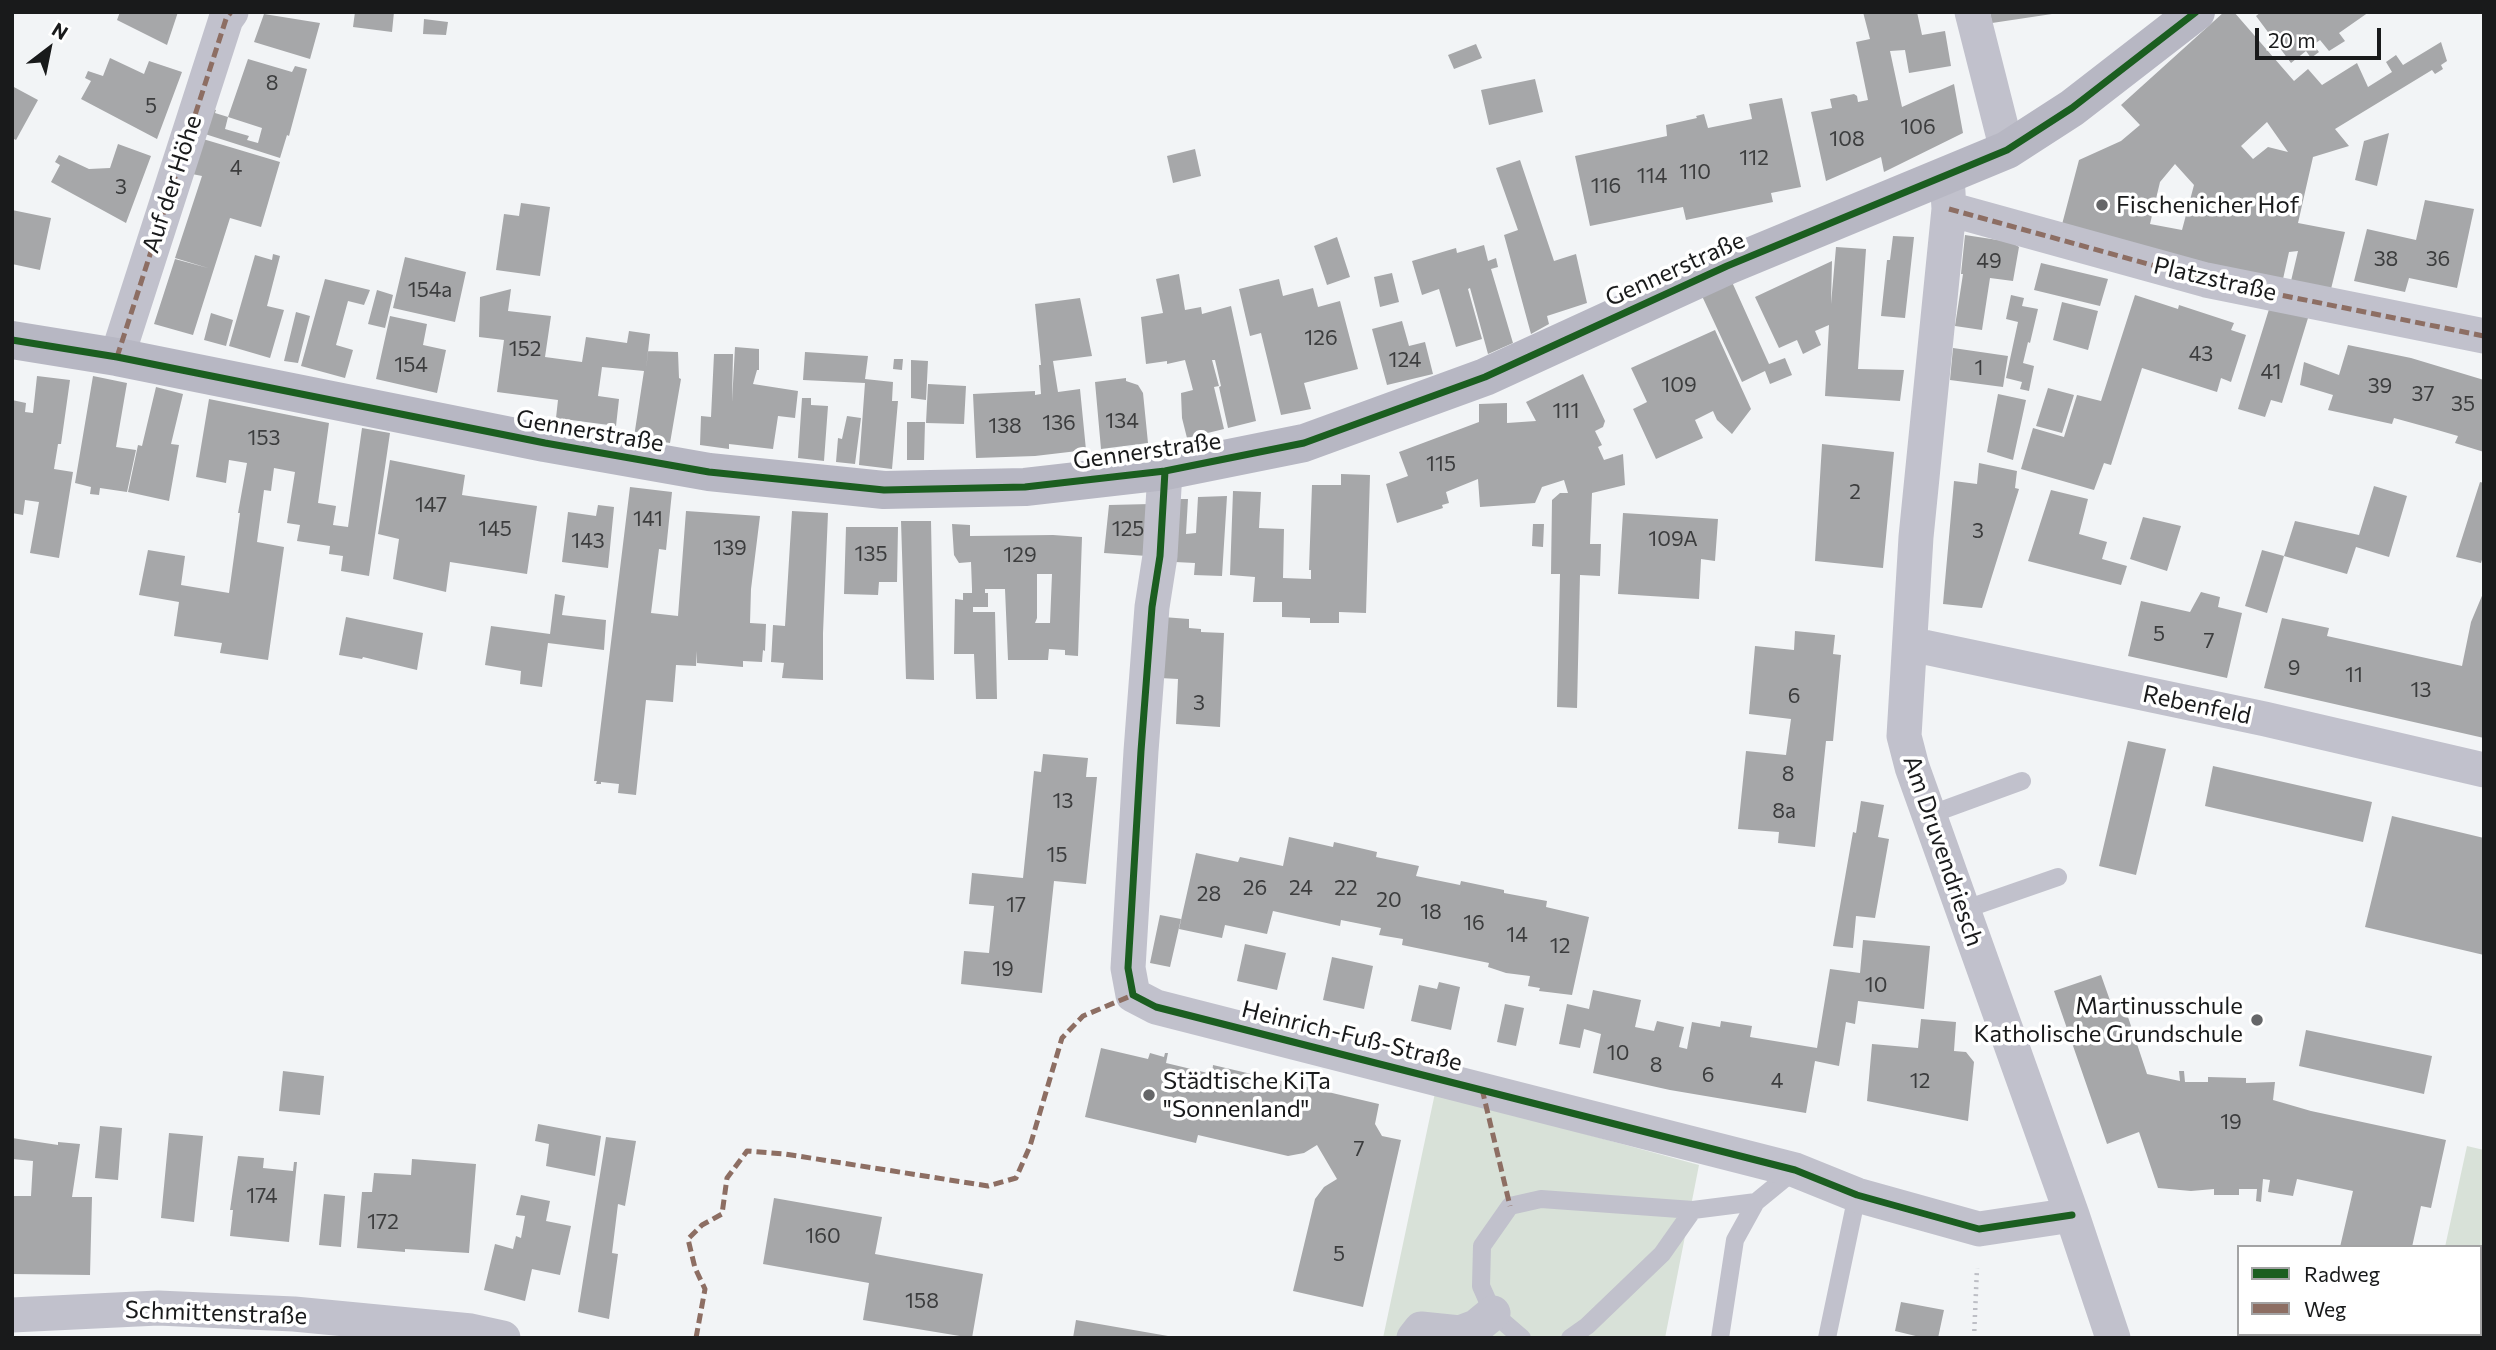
<!DOCTYPE html>
<html>
<head>
<meta charset="utf-8">
<style>
  body { margin:0 }
  #map { position:relative; width:2496px; height:1350px; overflow:hidden; background:#f2f4f6; font-family:Commissioner,sans-serif }
  canvas { display:block }
  .frame { position:absolute; inset:0; border:14px solid #191a1b; pointer-events:none }
  .legend { position:absolute; left:2237px; top:1245px; width:245px; height:91px; box-sizing:border-box; background:#fff; border:2px solid #a3a3a4; margin:0; padding:9px 12px; list-style:none; font-size:21px; color:#191a1b }
  .legend li { display:flex; align-items:center; gap:14px; height:35px }
  .legend b { width:35px; border:2px solid #a3a3a4 }
  .north { position:absolute; left:14px; top:14px; width:70px; height:70px; -webkit-text-stroke:5px #fff; paint-order:stroke; rotate:32deg; font-size:19px; font-weight:700; line-height:28px; text-align:center; color:#191a1b }
  .north::after { content:''; display:block; margin:auto; width:24px; height:32px; background:#191a1b; clip-path:polygon(50% 0,100% 100%,50% 72%,0 100%) }
  .scale { position:absolute; left:2255px; top:28px; width:126px; height:32px; box-sizing:border-box; border:4px solid #191a1b; border-top:0; padding-left:9px; font-size:21px; line-height:24px; white-space:nowrap; color:#191a1b; -webkit-text-stroke:5px #fff; paint-order:stroke }
</style>
</head>
<body>
<div id="map">
<canvas width="2496" height="1350"></canvas>
<div class="frame"></div>
<ul class="legend">
<li><b style="height:9px;background:#1b5e20"></b>Radweg</li>
<li><b style="height:9px;background:#8d6e63"></b>Weg</li>
</ul>
<div class="north">N</div>
<div class="scale">20 m</div>
</div>
<script>
const ctx = document.querySelector('canvas').getContext('2d');
ctx.lineJoin = 'round';
function paint(path, color) {
  ctx.fillStyle = color;
  ctx.fill(path, 'evenodd');
}
function shape(rows) {
  const path = new Path2D();
  for (const r of rows) {
    path.moveTo(r[0], r[1]);
    for (let i = 2; i < r.length; i += 2) path.lineTo(r[i], r[i + 1]);
  }
  return path;
}
function stroke(path, color, width, dash) {
  ctx.strokeStyle = color;
  ctx.lineWidth = width;
  ctx.lineCap = dash ? 'butt' : 'round';
  ctx.setLineDash(dash || []);
  ctx.stroke(path);
}
function write(font, color, halo, rows, align = 'center') {
  ctx.font = font + ' Commissioner,sans-serif';
  ctx.lineWidth = 7;
  ctx.setLineDash([]);
  ctx.textBaseline = 'middle';
  ctx.strokeStyle = halo;
  ctx.fillStyle = color;
  for (const [text, x, y, turn = 0] of rows) {
    ctx.save();
    ctx.translate(x, y);
    ctx.rotate((+turn || 0) * Math.PI / 180);
    ctx.textAlign = isNaN(turn) ? turn : align;
    if (halo) ctx.strokeText(text, 0, 0);
    ctx.fillText(text, 0, 0);
    ctx.restore();
  }
}
const green = shape([
  [1435,1093,1699,1165,1665,1338,1383,1338],
  [2467,1146,2484,1150,2484,1314,2480,1314,2480,1247,2445,1247]
]);
const building = shape([
  [120,12,178,12,167,45,117,20],
  [355,12,394,12,392,32,353,27],
  [1863,12,1917,12,1922,35,1945,31,1951,66,1909,73,1905,50,1890,51,1902,107,1954,84,1963,133,1884,172,1881,157,1826,181,1811,112,1832,108,1830,99,1854,94,1857,96,1858,102,1868,100,1856,42,1870,39],
  [1990,12,2052,12,2052,14,1992,23],
  [2224,12,2234,12,2294,81,2308,69,2322,85,2357,63,2368,87,2392,72,2386,62,2396,55,2403,65,2441,42,2447,61,2441,65,2443,69,2435,74,2432,70,2335,129,2349,146,2313,157,2298,223,2345,232,2331,289,2291,281,2298,251,2289,252,2283,279,2060,232,2079,160,2121,141,2140,125,2121,105],
  [2267,122,2288,152,2268,147,2253,159,2241,146],
  [2175,164,2194,185,2182,230,2150,224,2160,182],
  [2261,12,2369,12,2339,33,2345,41,2329,51,2320,40,2313,45,2319,52,2311,58,2306,51,2291,63,2256,16],
  [264,14,320,23,310,59,254,42],
  [424,19,448,22,446,35,423,34],
  [1476,44,1482,58,1454,69,1448,55],
  [110,58,144,74,149,61,182,72,157,139,81,99,91,81,85,78,88,71,103,76],
  [248,59,292,72,295,66,307,69,289,136,287,135,280,158,205,134,213,109,216,110,215,113,228,117,225,129,249,136,247,140,258,143,262,128,228,117],
  [1535,79,1543,112,1489,125,1481,90],
  [12,86,38,100,16,140,12,138],
  [1782,98,1801,187,1771,193,1773,202,1686,220,1683,207,1590,226,1575,156,1667,136,1666,125,1697,118,1696,116,1704,114,1708,128,1752,119,1749,104],
  [2389,133,2377,186,2355,180,2364,141],
  [203,139,280,162,261,227,230,218,193,335,154,324,175,259,208,268,175,258,202,176,192,174],
  [118,144,151,156,126,223,51,182,60,165,55,162,59,155,89,169,110,168],
  [1195,149,1201,176,1173,183,1167,156],
  [1520,160,1554,261,1576,254,1587,303,1547,316,1549,324,1531,334,1504,235,1518,230,1496,168],
  [2425,200,2474,209,2457,288,2409,278,2405,292,2354,281,2367,229,2416,240],
  [521,203,550,207,540,276,496,270,504,214,519,216],
  [12,210,51,218,40,270,12,264],
  [1965,235,2011,242,2019,247,2013,281,1990,278,1982,330,1955,326,1963,274,1961,274],
  [1893,236,1914,237,1905,318,1881,316,1887,260,1890,260],
  [1337,237,1350,277,1327,285,1314,246],
  [1484,245,1488,261,1496,258,1498,267,1491,269,1513,343,1488,354,1470,288,1468,289,1482,339,1456,347,1439,289,1422,295,1412,261,1456,248,1457,253],
  [1836,247,1866,249,1858,369,1904,370,1900,401,1825,396,1829,325,1815,331,1821,345,1803,354,1797,340,1779,348,1755,297,1832,261,1831,304],
  [273,254,280,256,267,306,284,310,270,358,229,346,255,255,272,260],
  [405,257,466,272,455,322,393,308],
  [2041,263,2108,279,2100,306,2034,290],
  [1392,273,1399,302,1380,307,1374,277],
  [1179,274,1185,310,1201,307,1202,314,1231,306,1256,421,1228,428,1219,387,1221,386,1215,360,1212,360,1219,386,1214,387,1224,429,1187,438,1182,418,1181,393,1193,390,1185,360,1167,364,1167,361,1146,364,1141,317,1163,313,1156,279],
  [325,279,370,290,364,305,348,301,336,345,353,350,345,378,301,366],
  [1279,279,1283,296,1313,288,1318,307,1340,301,1358,369,1304,383,1311,409,1281,415,1261,333,1250,336,1239,289],
  [1732,282,1769,364,1785,358,1792,375,1770,384,1765,371,1742,382,1702,296],
  [511,289,508,311,551,316,545,357,582,362,586,337,627,343,629,331,650,334,646,370,648,351,678,352,679,378,681,379,670,443,634,437,644,371,602,367,598,396,619,399,616,426,556,418,558,400,497,392,504,340,479,337,480,297],
  [377,290,393,295,385,328,368,324],
  [2011,295,2024,298,2022,306,2038,309,2030,343,2028,342,2023,363,2034,366,2029,391,2020,389,2022,382,2006,378,2018,322,2006,319],
  [2135,295,2178,309,2179,305,2234,323,2231,330,2246,335,2231,382,2221,378,2217,392,2142,368,2111,465,2104,463,2094,490,2021,469,2033,428,2064,437,2077,395,2101,401],
  [1080,298,1092,356,1053,361,1058,392,1080,389,1086,450,1035,456,976,458,973,394,1035,391,1035,395,1041,394,1039,365,1041,365,1035,304],
  [2062,302,2098,311,2088,350,2053,340],
  [2270,306,2308,318,2282,403,2271,400,2265,417,2238,409],
  [296,312,310,316,298,363,284,361],
  [211,313,233,320,226,346,204,340],
  [390,316,427,324,423,345,446,350,437,393,376,379],
  [1402,321,1409,346,1425,342,1433,374,1387,385,1372,329],
  [1715,330,1751,409,1732,434,1717,420,1713,411,1695,420,1703,438,1656,459,1633,409,1647,402,1631,368],
  [2348,345,2411,358,2484,380,2484,452,2455,443,2458,436,2434,429,2394,418,2392,424,2328,410,2333,395,2300,385,2304,362,2339,375],
  [735,347,759,349,759,370,757,370,753,384,798,391,795,418,778,416,773,449,729,444,729,449,700,445,701,416,711,417,714,354,733,354,732,402],
  [1953,348,2008,356,2003,387,1950,380],
  [805,352,868,356,865,379,893,382,892,401,898,401,892,469,859,465,865,383,803,380],
  [894,359,903,359,902,370,893,369],
  [911,360,928,361,926,400,911,398],
  [1583,374,1605,421,1603,427,1595,431,1602,445,1598,447,1604,460,1623,454,1625,485,1592,493,1590,544,1601,544,1600,576,1580,575,1577,708,1557,707,1560,574,1551,574,1552,500,1560,493,1568,493,1564,480,1542,487,1535,503,1480,507,1478,479,1446,492,1449,503,1442,505,1443,508,1397,523,1386,484,1408,476,1399,452,1479,422,1479,404,1507,403,1507,423,1536,421,1526,402],
  [37,376,70,380,61,444,58,444,54,469,73,472,59,558,30,553,39,502,25,500,23,515,12,513,12,400,26,403,25,412,33,413],
  [93,376,127,383,116,447,136,450,127,492,100,488,99,495,90,494,91,487,75,483],
  [1126,378,1126,381,1138,385,1143,393,1148,443,1101,449,1095,382],
  [928,384,966,386,964,424,926,423],
  [156,387,183,394,171,444,179,445,169,501,128,492,138,445,142,446],
  [2048,388,2074,395,2062,433,2036,426],
  [1998,394,2026,400,2013,460,1987,452],
  [802,398,811,398,811,405,828,406,824,461,798,458],
  [209,399,329,423,318,503,336,506,333,525,348,527,362,428,390,433,369,576,341,571,343,556,329,554,330,546,297,541,300,525,287,523,295,472,274,468,271,491,264,490,257,542,284,547,268,660,220,653,222,643,174,636,179,602,139,595,148,550,185,556,181,585,229,593,240,513,238,513,247,463,229,460,226,483,196,477],
  [847,416,861,418,855,464,836,462,838,438,842,439],
  [907,422,925,422,924,460,907,460],
  [1822,444,1894,452,1883,568,1815,561],
  [390,460,465,475,462,495,537,506,527,574,450,562,446,592,393,579,399,539,378,534],
  [1979,463,2017,471,2015,488,2019,489,1982,608,1943,604,1954,481,1977,484],
  [1341,474,1370,475,1366,613,1339,612,1339,623,1310,623,1310,618,1282,617,1282,602,1253,602,1255,577,1230,575,1233,491,1261,492,1259,528,1284,529,1283,578,1311,579,1311,570,1309,570,1312,485,1341,485],
  [2480,482,2484,483,2484,553,2481,563,2456,557],
  [2374,486,2407,496,2389,557,2356,547,2347,574,2284,556,2295,521,2359,535],
  [630,487,672,492,666,550,659,549,651,613,678,616,686,511,760,516,751,589,750,623,766,624,765,651,763,650,762,662,743,661,743,667,697,663,697,651,696,666,676,665,673,702,646,700,636,795,618,793,619,784,601,782,601,784,596,784,597,781,594,781],
  [2051,490,2088,499,2079,534,2107,542,2102,559,2127,566,2121,585,2028,561],
  [1227,496,1222,576,1194,575,1195,563,1175,562,1176,499,1188,499,1186,534,1196,533,1198,497],
  [1151,504,1147,556,1104,553,1109,505],
  [598,505,614,507,608,568,562,562,568,512,596,516],
  [792,511,828,513,823,633,823,680,782,678,784,663,771,662,773,625,785,626],
  [1623,513,1718,519,1715,561,1701,559,1699,599,1618,594],
  [2143,517,2181,526,2167,571,2130,559],
  [901,521,931,521,934,680,906,679],
  [952,524,970,525,970,536,1053,535,1082,537,1078,656,1065,655,1065,650,1049,649,1048,660,1008,660,1005,589,985,589,985,593,988,593,988,607,973,607,973,612,995,612,997,699,976,699,974,654,954,654,955,599,963,600,963,593,972,593,972,589,971,562,959,563,954,555],
  [1037,574,1052,574,1050,623,1035,623,1037,618],
  [1533,524,1544,524,1543,547,1532,546],
  [846,527,898,527,897,582,879,582,878,595,844,594],
  [2262,550,2284,556,2267,613,2245,606],
  [2484,591,2484,738,2264,688,2282,618,2329,628,2327,636,2462,666,2471,622],
  [2201,592,2220,597,2218,607,2242,613,2227,678,2128,656,2141,601,2190,612],
  [555,594,565,596,562,615,606,620,604,650,548,643,542,687,520,684,521,671,485,665,491,626,550,634],
  [346,617,423,633,417,670,363,657,362,659,339,655],
  [1163,617,1189,619,1189,628,1201,629,1201,632,1224,633,1220,727,1176,724,1178,679,1160,678],
  [1795,631,1835,635,1833,654,1841,655,1833,741,1826,741,1815,847,1778,843,1779,832,1738,829,1746,751,1786,755,1791,719,1749,714,1755,646,1794,650],
  [2128,741,2166,749,2136,875,2099,866],
  [1043,754,1088,758,1086,777,1097,777,1086,884,1054,881,1042,993,961,984,964,951,989,953,994,906,969,904,972,873,1023,878,1034,771,1041,772],
  [2213,766,2372,802,2363,842,2205,806],
  [1861,801,1884,805,1878,837,1889,839,1875,918,1856,916,1853,948,1833,946,1853,832,1856,833],
  [2392,816,2484,838,2484,955,2365,927],
  [1289,837,1333,847,1334,842,1377,852,1376,857,1419,866,1416,876,1460,885,1461,881,1504,890,1504,893,1547,901,1546,907,1589,917,1572,995,1539,991,1540,988,1528,986,1530,976,1506,973,1488,967,1489,963,1402,945,1403,939,1379,935,1381,928,1341,920,1340,926,1273,911,1267,934,1225,925,1222,938,1179,929,1196,853,1238,862,1240,857,1283,866],
  [1160,915,1181,919,1170,967,1150,963],
  [1863,940,1930,946,1924,1009,1858,1001,1855,1024,1846,1022,1839,1066,1815,1061,1806,1113,1670,1090,1593,1073,1601,1034,1584,1029,1580,1048,1559,1044,1567,1004,1589,1009,1593,990,1641,1000,1635,1027,1654,1031,1657,1021,1684,1027,1679,1047,1687,1049,1692,1022,1720,1027,1721,1021,1752,1026,1750,1037,1817,1048,1830,969,1860,973],
  [1245,944,1286,953,1277,990,1237,981],
  [1332,957,1373,966,1364,1009,1323,1000],
  [2101,975,2113,1009,2124,1005,2147,1074,2180,1081,2179,1071,2184,1071,2185,1082,2208,1082,2208,1077,2246,1078,2246,1083,2275,1082,2273,1100,2311,1111,2446,1140,2431,1208,2421,1206,2412,1247,2340,1247,2353,1191,2297,1179,2293,1196,2268,1192,2270,1180,2263,1179,2261,1202,2256,1201,2257,1189,2239,1189,2239,1195,2214,1195,2214,1189,2191,1191,2158,1188,2139,1132,2107,1144,2054,991],
  [1439,982,1460,987,1451,1030,1411,1021,1419,985,1437,989],
  [1505,1004,1524,1008,1516,1046,1497,1042],
  [1921,1019,1956,1022,1954,1051,1966,1052,1974,1062,1968,1121,1867,1101,1872,1044,1918,1048],
  [2306,1030,2432,1056,2424,1094,2299,1066],
  [1101,1048,1148,1059,1150,1053,1164,1057,1165,1053,1168,1053,1166,1063,1212,1074,1213,1065,1379,1104,1375,1124,1382,1136,1401,1140,1363,1307,1293,1291,1315,1199,1324,1187,1337,1179,1317,1145,1304,1153,1288,1156,1198,1135,1196,1143,1085,1117],
  [283,1071,324,1076,320,1115,279,1111],
  [538,1124,601,1136,595,1176,546,1166,549,1144,535,1141],
  [100,1126,122,1128,118,1180,95,1178],
  [169,1133,203,1136,194,1222,161,1218],
  [606,1137,636,1141,625,1206,618,1204,612,1253,618,1254,609,1319,578,1312],
  [12,1138,58,1145,58,1142,80,1144,72,1197,92,1197,90,1275,12,1274,13,1196,31,1196,33,1161,12,1159],
  [238,1156,264,1158,263,1168,293,1171,294,1162,297,1162,289,1242,230,1236,233,1210,230,1210],
  [412,1159,476,1164,469,1253,405,1249,405,1252,357,1248,362,1192,372,1192,374,1173,411,1175],
  [324,1194,345,1196,341,1247,319,1245],
  [521,1195,550,1201,546,1221,571,1226,560,1275,532,1269,525,1301,484,1290,495,1244,513,1249,516,1236,521,1238,525,1216,516,1215],
  [774,1198,882,1217,875,1254,983,1274,972,1338,863,1320,869,1283,763,1264],
  [1901,1302,1944,1310,1938,1338,1924,1338,1895,1331],
  [1076,1320,1168,1336,1168,1338,1073,1338],
  [2316,1334,2394,1334,2393,1338,2327,1338]
]);
const path = shape([
  [1974,1338,1977,1268]
]);
const lane = shape([
  [1929,815,2022,781],
  [1963,910,2058,877],
  [1522,1338,1493,1313,1481,1286,1482,1246,1510,1206,1541,1199,1693,1210,1756,1202],
  [1570,1338,1587,1326,1662,1254,1693,1210],
  [1720,1338,1735,1240,1756,1202,1795,1170],
  [1827,1338,1857,1195]
]);
const street = shape([
  [1972,12,2007,150],
  [1947,176,1949,209,1916,537,1904,736,1912,767,2072,1215,2113,1338],
  [1949,209,2206,280,2484,336],
  [117,357,226,19,231,12],
  [1165,471,1160,556,1152,607,1141,751,1128,968,1133,995,1156,1007,1795,1170,1857,1195,1979,1229,2072,1215],
  [1910,644,2265,719,2484,770],
  [12,1315,158,1308,294,1314,471,1331,503,1338],
  [1414,1338,1421,1329,1460,1333,1476,1327,1493,1313]
]);
const secondary = shape([
  [12,340,117,357,545,443,709,472,884,490,1025,487,1165,471,1304,443,1485,377,1727,266,2007,150,2072,108,2196,12]
]);
const quiet = shape([
  [1949,209,2206,280,2484,336],
  [117,357,226,19,231,12],
  [1482,1089,1510,1206],
  [696,1338,705,1289,695,1268,688,1239,702,1225,722,1214,727,1178,747,1151,785,1154,988,1186,1016,1178,1030,1146,1062,1038,1083,1016,1133,995]
]);
const cycleway = shape([
  [12,340,117,357,545,443,709,472,884,490,1025,487,1165,471,1304,443,1485,377,1727,266,2007,150,2072,108,2196,12],
  [1165,471,1160,556,1152,607,1141,751,1128,968,1133,995,1156,1007,1795,1170,1857,1195,1979,1229,2072,1215]
]);
const markers = [
  [2102,205,7,"#656668"],
  [2257,1020,7,"#656668"],
  [1149,1095,7,"#656668"]
];
const numberNames = [
  ["8",272,83],
  ["5",151,106],
  ["106",1918,127],
  ["108",1847,139],
  ["112",1754,158],
  ["4",236,168],
  ["110",1695,172],
  ["114",1652,176],
  ["116",1606,186],
  ["3",121,187],
  ["38",2386,259],
  ["36",2438,259],
  ["49",1989,261],
  ["154a",430,290],
  ["126",1321,338],
  ["152",525,349],
  ["43",2201,354],
  ["124",1405,360],
  ["154",411,365],
  ["1",1979,368],
  ["41",2271,372],
  ["109",1679,385],
  ["39",2380,386],
  ["37",2423,394],
  ["35",2463,404],
  ["111",1566,411],
  ["134",1122,421],
  ["136",1059,423],
  ["138",1005,426],
  ["153",264,438],
  ["115",1441,464],
  ["2",1855,492],
  ["147",431,505],
  ["141",648,519],
  ["145",495,529],
  ["125",1128,529],
  ["3",1978,531],
  ["109A",1673,539],
  ["143",588,541],
  ["139",730,548],
  ["135",871,554],
  ["129",1020,555],
  ["5",2159,634],
  ["7",2209,641],
  ["9",2294,668],
  ["11",2354,675],
  ["13",2421,690],
  ["6",1794,696],
  ["3",1199,703],
  ["8",1788,774],
  ["13",1063,801],
  ["8a",1784,811],
  ["15",1057,855],
  ["26",1255,888],
  ["24",1301,888],
  ["22",1346,888],
  ["28",1209,894],
  ["20",1389,900],
  ["17",1016,905],
  ["18",1431,912],
  ["16",1474,923],
  ["14",1517,935],
  ["12",1560,946],
  ["19",1003,969],
  ["10",1876,985],
  ["10",1618,1053],
  ["8",1656,1065],
  ["6",1708,1075],
  ["4",1777,1081],
  ["12",1920,1081],
  ["19",2231,1122],
  ["7",1359,1149],
  ["174",262,1196],
  ["172",383,1222],
  ["160",823,1236],
  ["5",1339,1254],
  ["158",922,1301]
];
const streetNames = [
  ["Auf der Höhe",172,184,-72],
  ["Gennerstraße",1675,269,-24],
  ["Platzstraße",2215,279,13],
  ["Gennerstraße",590,431,10],
  ["Gennerstraße",1147,451,-8],
  ["Rebenfeld",2197,705,12],
  ["Am Druvendriesch",1943,851,71],
  ["Heinrich-Fuß-Straße",1352,1036,14],
  ["Schmittenstraße",216,1313,2]
];
const poiNames = [
  ["Fischenicher Hof",2116,205],
  ["Martinusschule",2243,1006,"right"],
  ["Katholische Grundschule",2243,1034,"right"],
  ["Städtische KiTa",1163,1081],
  ["\"Sonnenland\"",1163,1109]
];
paint(green, '#d8e1d8');
paint(building, '#a6a7a9');
stroke(path, '#bdbec5', 4.5, [2, 5]);
stroke(lane, '#c1c1cc', 18);
stroke(street, '#c1c1cc', 35);
stroke(secondary, '#b7b7c3', 38);
stroke(quiet, '#8d6e63', 5, [10, 5]);
stroke(cycleway, '#1b5e20', 7);
for (const [x, y, r, color] of markers) {
  const dot = new Path2D();
  dot.arc(x, y, r, 0, 2 * Math.PI);
  ctx.fillStyle = color;
  ctx.fill(dot);
  stroke(dot, '#fff', 2.5);
}
write('21px', '#3c3d3e', null, numberNames);
write('24px', '#191a1b', '#fff', streetNames);
write('24px', '#191a1b', '#fff', poiNames, 'left');
</script>
</body>
</html>
